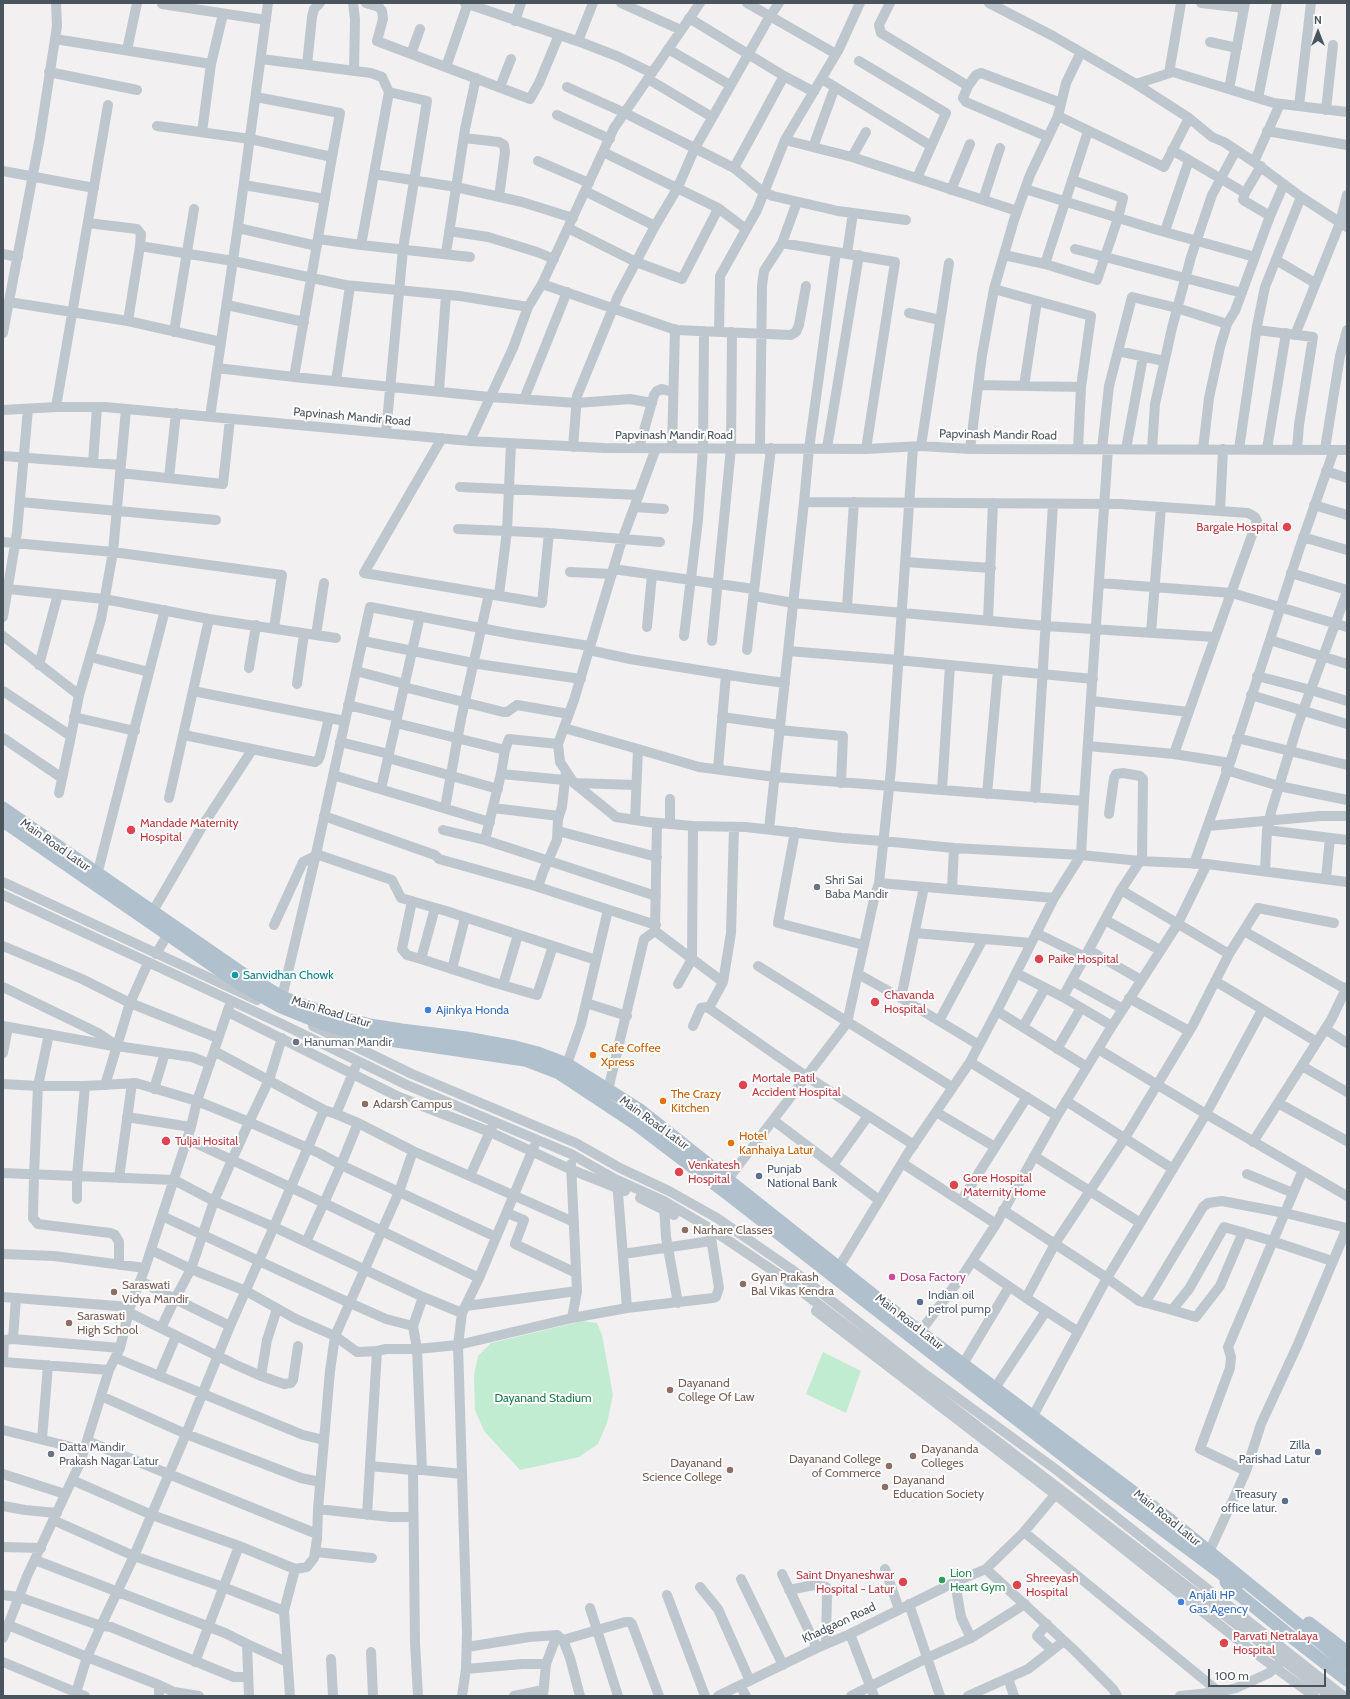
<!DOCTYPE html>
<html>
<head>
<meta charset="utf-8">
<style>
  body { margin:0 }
  #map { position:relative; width:1350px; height:1699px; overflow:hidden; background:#f2f0f0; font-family:Cabin,sans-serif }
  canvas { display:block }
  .frame { position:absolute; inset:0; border:4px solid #49545c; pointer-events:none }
  .north { position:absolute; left:1298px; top:12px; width:40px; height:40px; -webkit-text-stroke:3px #fff; paint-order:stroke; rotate:0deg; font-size:11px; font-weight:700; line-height:16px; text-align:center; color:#49545c }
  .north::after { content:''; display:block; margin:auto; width:14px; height:18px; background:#49545c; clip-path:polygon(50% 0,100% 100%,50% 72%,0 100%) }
  .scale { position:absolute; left:1208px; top:1669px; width:118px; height:18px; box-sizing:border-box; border:2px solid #49545c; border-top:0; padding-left:5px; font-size:12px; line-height:14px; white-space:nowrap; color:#49545c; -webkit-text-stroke:3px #fff; paint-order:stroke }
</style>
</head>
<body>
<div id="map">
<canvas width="1350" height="1699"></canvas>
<div class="frame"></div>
<div class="north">N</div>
<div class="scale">100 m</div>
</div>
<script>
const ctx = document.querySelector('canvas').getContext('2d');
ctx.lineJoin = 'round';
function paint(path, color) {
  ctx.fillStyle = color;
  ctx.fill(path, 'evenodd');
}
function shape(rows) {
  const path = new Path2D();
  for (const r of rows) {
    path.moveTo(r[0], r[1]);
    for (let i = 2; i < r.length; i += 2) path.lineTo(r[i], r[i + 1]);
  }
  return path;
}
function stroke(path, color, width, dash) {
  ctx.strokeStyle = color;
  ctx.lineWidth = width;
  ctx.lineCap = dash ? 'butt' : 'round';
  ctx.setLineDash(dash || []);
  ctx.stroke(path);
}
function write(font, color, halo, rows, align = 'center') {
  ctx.font = font + ' Cabin,sans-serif';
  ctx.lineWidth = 4;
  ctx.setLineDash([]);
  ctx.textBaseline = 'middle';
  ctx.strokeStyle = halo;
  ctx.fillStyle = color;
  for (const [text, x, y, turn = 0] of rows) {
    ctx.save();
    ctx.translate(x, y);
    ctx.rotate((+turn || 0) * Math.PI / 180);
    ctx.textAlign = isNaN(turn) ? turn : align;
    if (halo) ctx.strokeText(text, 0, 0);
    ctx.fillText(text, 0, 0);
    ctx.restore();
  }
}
const green = shape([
  [583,1321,597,1323,602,1335,613,1395,607,1423,598,1444,579,1457,520,1470,484,1431,475,1410,474,1375,478,1356,491,1343],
  [823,1352,861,1371,846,1413,806,1394]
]);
const minor = shape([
  [353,3,355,19,354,71],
  [366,3,379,7,382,11,383,19,377,41,530,99,539,83,559,35],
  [465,3,583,43,619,57,652,73],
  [621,3,681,30],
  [747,3,836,54],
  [890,3,879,25,881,33,968,86],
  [989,3,1053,36,1136,84,1189,118,1212,137,1224,142,1254,162,1301,197,1347,227],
  [1201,3,1244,8],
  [162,4,266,20],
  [689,18,784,76,734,168],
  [515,21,521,3],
  [55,39,211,64],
  [578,41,593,3],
  [1210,42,1237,48],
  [668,49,730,85],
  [127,50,137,3],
  [411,54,420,29],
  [261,59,371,73,382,77,389,92,361,245,470,257],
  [859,61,946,113,917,178],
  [307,65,312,17,314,9,320,3],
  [446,67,468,3],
  [49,72,137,90],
  [1169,73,1181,3],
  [784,76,814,92],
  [648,79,712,117],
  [822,79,931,146],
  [1136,84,1173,72,1274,103,1347,112],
  [500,87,511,59],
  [567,87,625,113,734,168,763,192,773,196,838,211,906,220],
  [1229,89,1245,3],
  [256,97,340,113,332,157],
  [1258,98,1277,3],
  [1299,106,1311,3],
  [1326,110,1333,45],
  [557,115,610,139],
  [1058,116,1164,167,1189,118],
  [157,126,250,139,332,157,294,377,217,368],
  [1267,131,1347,145],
  [202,132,211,64,223,14],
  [1048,137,966,102,963,98,968,86,976,75,981,73,1061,103],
  [464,138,499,142,504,145,505,152,499,197],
  [785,140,852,157,1017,211],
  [813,147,835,87],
  [1172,150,1245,193,1261,166],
  [852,157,866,132],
  [538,161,589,183],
  [1254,162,1280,104],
  [3,171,94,188],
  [374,174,456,187,522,202,573,218],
  [244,185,325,199],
  [1025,189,1154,229,1255,257],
  [951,190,970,144],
  [585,191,655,226],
  [1245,193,1243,200,1270,216],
  [983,200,1000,148],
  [718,208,746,229],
  [88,223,137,229,141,234,140,246],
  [238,228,317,246],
  [568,228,636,262,682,279,716,213,718,208,603,152],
  [449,231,488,237,537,252,554,259],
  [1165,231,1189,160],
  [318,239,361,245],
  [782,243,895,262,866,449],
  [1075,249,1242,293],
  [446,253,465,129,476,78],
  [847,253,853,213],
  [3,254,18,257],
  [1004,255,1045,264,1097,280,1118,218,1123,198,1072,180],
  [1276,260,1315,283],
  [1045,264,1088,131],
  [542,284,676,330,791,335,796,332,799,325,806,286],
  [9,302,128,321],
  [227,305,304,322],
  [909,313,940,320],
  [1227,324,1235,311,1270,216,1284,184],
  [1257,330,1313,337,1299,425,1297,449],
  [174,332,194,209],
  [719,332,720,276,757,210,785,140,839,49,860,3],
  [3,333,40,137,57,26,56,3],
  [1295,335,1340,223,1347,195],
  [221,342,128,321,140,246,233,261,345,285,460,296,528,307],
  [1118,351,1164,361],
  [294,377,490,397,577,403,630,399,652,403],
  [336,381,350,286],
  [978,385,1081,387,1091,316,994,289],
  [1024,386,1037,301],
  [439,391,446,295],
  [524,399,567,292],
  [56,407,108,105],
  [3,410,56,407,105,407,470,441,604,448,866,449,921,446,970,449,1347,450],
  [210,417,239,219,268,3],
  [386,433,403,249,427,101,389,92],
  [442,438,364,573,542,603,549,533,507,531,511,444],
  [470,441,513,348,528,307,542,284,614,128,700,3],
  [921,446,949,263],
  [573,447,577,396,618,296,655,226,677,189,695,148,770,16,779,3],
  [639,448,654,395,657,391,662,389,673,392],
  [656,448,621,543,574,700,558,744,560,762,574,783,616,817,648,822,693,826,746,827,842,838,883,841,954,848,1081,855,1140,861,1207,864,1347,882],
  [672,448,675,329],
  [760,448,762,286,764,271,782,243,797,202],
  [827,448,859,255],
  [970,449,982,355,994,289,1014,220,1030,175,1058,116,1066,83,1081,52],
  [1078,449,1081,387],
  [1102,449,1109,386,1132,297,1177,308,1227,324,1220,347,1209,398,1203,449],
  [1126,449,1143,357],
  [1152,449,1155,404,1172,328,1191,257,1212,195,1236,150],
  [1239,449,1257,326,1265,287,1301,197],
  [1267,449,1286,333],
  [1325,449,1340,356,1347,330],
  [3,456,121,465],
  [93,463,97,407],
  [1326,471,1347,478],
  [120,473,223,484,230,419],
  [169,478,176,413],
  [460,487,639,495],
  [20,502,216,520],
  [804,502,1120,504,1248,513,1255,517,1257,521,1202,674,1174,754],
  [1314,505,1347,515],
  [635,507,664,509],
  [1220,511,1223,449],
  [458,529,507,531,499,595],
  [549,533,660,542],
  [1303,537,1347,550],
  [3,542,113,552,282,575,274,628],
  [905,562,991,568],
  [613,569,754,589],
  [570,572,612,574],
  [1291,573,1347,590],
  [1100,583,1232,593,1347,627],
  [8,589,104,599,209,619,169,798],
  [754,596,793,603,1046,626,1215,637],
  [847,607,854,502],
  [3,617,17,532,28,409],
  [209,619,336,638],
  [988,620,993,503],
  [647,627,652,575],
  [1151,633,1161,507],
  [316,635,324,583],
  [3,636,79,695],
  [684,636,698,520,703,448,704,331],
  [1270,640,1347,664],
  [363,641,478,664,581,679],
  [712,641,731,448,732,332],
  [589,650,630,659,748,678,785,683],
  [747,650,771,448],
  [788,651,898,660,1093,679],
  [90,657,149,672,97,875],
  [39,665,58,594],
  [249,668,256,625],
  [356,671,405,684],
  [149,672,165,610],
  [1257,676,1311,690,1347,701],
  [297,684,304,634],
  [404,687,503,712,507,712,517,705,569,714],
  [3,691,71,736,79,695,101,619,113,552,126,409],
  [193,691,345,721],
  [1251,695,1347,724],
  [1092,701,1189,712],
  [348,705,397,717],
  [74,717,135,731],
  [722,717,780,725],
  [396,723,505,750],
  [564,728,638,749,635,820],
  [779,730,843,736,841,783],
  [184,735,315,762,318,760,320,756,329,718],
  [3,738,62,778],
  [1237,738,1347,765],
  [340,742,389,754],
  [1088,746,1174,754,1230,763],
  [638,749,699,767,775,777,1084,801,1081,855,1054,898,997,1011,970,1062,908,1153,839,1267],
  [388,758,498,789],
  [718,769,726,674],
  [1226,770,1279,786,1347,800],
  [501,774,565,780],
  [333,775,490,822],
  [574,783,636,785],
  [381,789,420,616],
  [942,790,950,665],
  [59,793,71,736],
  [987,794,998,670],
  [1035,798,1053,504],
  [1084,801,1108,449],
  [445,808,461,719,489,594],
  [493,808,559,816],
  [1109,814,1114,778,1116,774,1123,773,1140,776,1143,779,1142,861],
  [324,816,435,855,439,859,532,885,656,925],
  [670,824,670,799],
  [1208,826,1320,816,1347,816],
  [769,829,804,502,809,449,836,252],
  [443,830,485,840,656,896],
  [1267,830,1347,840],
  [558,831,657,857],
  [795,832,778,923,864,945],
  [485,840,501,774,505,750,509,739,558,744],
  [316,854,392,880,401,898,446,911,596,960],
  [1194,864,1230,763,1299,550,1334,450],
  [1265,871,1267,830,1271,812,1298,724,1347,592],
  [1326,878,1330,838],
  [3,882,257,1000],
  [879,883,1054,898],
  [538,887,543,872,557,840,558,819,562,807,566,771],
  [924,887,901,998,979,1045],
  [952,889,954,848],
  [1121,890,1229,954],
  [3,895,286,1026,407,1085,571,1154,615,1179,664,1201,711,1229,784,1278,1330,1696],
  [412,901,402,949,407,955,421,959],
  [435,908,421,959,492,982,537,995,553,946],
  [153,911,203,825,252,750],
  [1105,920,1160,950],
  [274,925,303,862,315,856],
  [655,931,723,982,709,1008],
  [1244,931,1347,990],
  [915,933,1031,943],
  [1036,933,1085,957],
  [3,946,82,979,130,1003,218,1038],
  [1089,950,1141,980],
  [156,954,168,934],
  [758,966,952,1087],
  [452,969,465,918],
  [1016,973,1063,997,1112,1026],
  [858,974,901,998],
  [1072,981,1123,1009],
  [1215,981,1317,1042],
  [723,982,731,933,734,827],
  [678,984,692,959,693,826],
  [503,985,518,935],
  [3,987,98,1033,117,1046],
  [282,997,316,854,370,607,512,634,590,646],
  [1063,997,1121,890,1140,861],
  [1129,998,1189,1031],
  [586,1003,627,1016],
  [997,1011,1087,1067],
  [228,1012,399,1097,490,1132,572,1170,625,1191],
  [939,1021,983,939],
  [3,1026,113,1046],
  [313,1026,412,1074,576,1143,620,1168,669,1191,717,1218,791,1269,922,1372,1058,1471,1343,1696],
  [693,1026,701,1008,707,1007,806,1076,914,1145],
  [1023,1027,1045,988],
  [1325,1029,1347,1043],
  [117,1046,130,1003,148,963],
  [1057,1049,1081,1008],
  [1098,1049,1206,1114,1347,1196],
  [214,1051,324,1110],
  [3,1053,8,1027],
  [970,1062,1057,1116],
  [567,1064,581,1024,608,910],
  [1302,1066,1347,1092],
  [3,1084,38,1086,49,1034],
  [105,1085,117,1046,192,1057,210,1064],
  [85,1086,38,1086,34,1175,33,1218,38,1224,110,1233,115,1235,119,1242,119,1265],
  [154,1089,165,1053],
  [608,1090,644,939,655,931,657,823],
  [1066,1101,1173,1169],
  [1278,1103,1347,1141],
  [936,1112,995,1147],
  [336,1114,358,1123,341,1165,399,1192,335,1336,357,1352,377,1351,367,1515],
  [127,1117,191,1127],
  [773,1120,879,1200],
  [358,1123,413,1151,399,1192,496,1237],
  [187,1139,232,1160,249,1122,319,1153,341,1165,324,1203,479,1278,462,1313],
  [1253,1142,1331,1020,1347,987],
  [413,1151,574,1222],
  [1034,1156,1139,1222],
  [902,1163,996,1224],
  [571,1164,577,1291,572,1318],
  [833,1165,868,1116],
  [3,1173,174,1180,214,1201,232,1160,324,1203,306,1242],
  [1247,1174,1293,1193],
  [470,1176,492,1127],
  [119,1178,132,1083],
  [728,1179,847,1023,874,899,879,883,891,769,913,447],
  [616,1183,618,1193,627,1308],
  [640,1198,674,1215],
  [77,1199,77,1176,85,1086,136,1083,197,1101,249,1122,269,1080,282,1038],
  [961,1201,1027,1097],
  [664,1205,666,1237,678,1303],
  [1003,1210,1107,1278,1139,1301,1172,1310,1189,1289,1224,1227,1269,1240,1332,1261],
  [507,1213,524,1220,515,1244,576,1273],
  [162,1216,341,1299,386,1319,413,1326,417,1349,458,1345,462,1313,423,1297],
  [151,1250,191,1269,214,1201,274,1227,423,1297,413,1326],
  [3,1254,54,1256,145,1268],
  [623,1254,711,1241],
  [972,1261,1026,1298,1077,1331],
  [479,1278,534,1147],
  [140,1281,175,1299,161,1328],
  [3,1297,130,1307],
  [1026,1298,1056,1242,1125,1138,1157,1085,1193,1025,1229,954,1258,908,1334,923],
  [1145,1303,1203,1207,1208,1203,1222,1201,1285,1213,1347,1228],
  [466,1306,577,1291],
  [1172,1310,1196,1317,1220,1286,1243,1232],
  [816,1311,1056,1495,1247,1647,1314,1696],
  [128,1312,234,1364,261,1376,267,1340,277,1309],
  [230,1326,175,1299,191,1269,246,1291,296,1319,335,1336,330,1371,318,1509,390,1517,413,1517],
  [920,1332,965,1272,996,1224,1057,1116,1112,1026,1177,925,1207,864],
  [13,1339,120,1348],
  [377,1351,386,1349,417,1349,422,1470,413,1470,415,1643,418,1696],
  [116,1358,303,1435,324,1440],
  [3,1362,109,1370],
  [3,1362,4,1340,13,1339,16,1298],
  [963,1364,1009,1287],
  [159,1376,176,1336],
  [261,1376,284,1384,291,1383,293,1380,298,1346],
  [995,1388,1046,1311],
  [101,1396,186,1434,134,1556,223,1587,284,1611],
  [1033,1416,1107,1278,1206,1114,1262,1010],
  [3,1430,84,1450],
  [42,1439,48,1365],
  [87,1441,317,1534],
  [370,1466,413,1470],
  [422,1470,462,1474],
  [1246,1471,1200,1449,1230,1368,1231,1357,1228,1347,1303,1170],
  [3,1474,65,1494],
  [72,1480,152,1515,239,1546,295,1569,284,1611,290,1696],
  [320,1482,301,1478,186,1434,230,1326,269,1238,324,1110,336,1114,355,1068],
  [3,1506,25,1510,57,1513],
  [53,1520,134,1556,101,1626,111,1627,234,1677,248,1677],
  [1024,1532,1219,1692],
  [3,1547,41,1548],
  [316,1552,372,1558],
  [1209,1552,1238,1489,1246,1471,1261,1424,1298,1344,1347,1228],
  [35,1560,225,1633,247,1644,249,1696],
  [295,1569,307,1567,314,1558,317,1539,318,1509],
  [885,1569,899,1609],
  [986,1569,1074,1650,1113,1689,1117,1696],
  [782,1574,817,1648],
  [741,1579,783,1665],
  [955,1582,961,1617,971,1638],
  [700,1587,718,1609,750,1681],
  [789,1590,814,1585,826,1587,827,1593,826,1644],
  [3,1595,19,1597,101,1626,87,1657,159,1685,159,1696],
  [667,1595,705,1696],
  [909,1604,940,1696],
  [590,1608,618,1696],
  [1047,1624,1037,1636,1052,1650],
  [3,1626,8,1625,87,1657,75,1696],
  [850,1634,874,1696],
  [3,1638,27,1576,80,1463,109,1370,120,1348,130,1307,145,1268,191,1127,197,1101,229,1007],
  [563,1640,625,1622,630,1622,632,1624,659,1696],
  [247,1644,287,1662],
  [467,1647,529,1637,557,1635],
  [371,1652,373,1696],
  [331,1659,333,1696],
  [3,1662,85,1696],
  [195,1662,239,1546],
  [466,1669,522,1664,546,1664],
  [1008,1678,1014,1696],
  [159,1685,174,1692,199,1696],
  [740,1686,746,1696],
  [462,1696,466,1669,467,1633,458,1345,572,1318,627,1308,713,1298,716,1297,719,1288,711,1238,711,1229],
  [514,1696,543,1690],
  [543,1696,546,1664,557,1635,563,1640,570,1658,580,1696],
  [718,1696,817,1648,850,1634,955,1582,986,1569,1024,1532,1059,1490],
  [851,1696,927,1658,971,1638,1025,1604],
  [968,1696,1028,1669,1064,1641],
  [1180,1696,1219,1692,1236,1688,1269,1673,1280,1663]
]);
const major = shape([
  [3,808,242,973,282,997,328,1014,370,1025,402,1030,466,1038,515,1047,538,1053,567,1064,640,1110,920,1332,1169,1519,1347,1664],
  [3,821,238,983,281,1007,323,1024,369,1037,525,1060,559,1073,636,1124,728,1194,1082,1470,1237,1585],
  [1226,1582,1231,1588,1294,1639,1347,1680],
  [1309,1623,1347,1652]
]);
const markers = [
  [1287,527,5,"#e0444e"],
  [131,830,5,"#e0444e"],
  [817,887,4,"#6b7280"],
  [1039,959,5,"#e0444e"],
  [235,975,4,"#0f9aa8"],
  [875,1002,5,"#e0444e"],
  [428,1010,4,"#3f7fe0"],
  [296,1042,4,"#6b7280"],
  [593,1055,4,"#e8710a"],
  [743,1085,5,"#e0444e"],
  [663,1101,4,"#e8710a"],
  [365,1104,4,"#8d6e63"],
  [166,1141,5,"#e0444e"],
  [731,1143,4,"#e8710a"],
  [679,1172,5,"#e0444e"],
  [759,1176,4,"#5c6f8a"],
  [954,1185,5,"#e0444e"],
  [685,1230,4,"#8d6e63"],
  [892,1277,4,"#d1479c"],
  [743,1284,4,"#8d6e63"],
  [114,1292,4,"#8d6e63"],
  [920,1302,4,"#5c6f8a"],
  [69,1323,4,"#8d6e63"],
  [670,1390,4,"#8d6e63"],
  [1318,1452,4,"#5c6f8a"],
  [51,1454,4,"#6b7280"],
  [913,1456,4,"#8d6e63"],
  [889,1466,4,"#8d6e63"],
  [730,1470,4,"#8d6e63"],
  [885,1487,4,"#8d6e63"],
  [1285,1501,4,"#5c6f8a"],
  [942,1580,4,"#2e9e5b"],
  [903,1582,5,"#e0444e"],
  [1017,1585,5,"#e0444e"],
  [1181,1602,4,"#3f7fe0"],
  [1224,1643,5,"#e0444e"]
];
const streetNames = [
  ["Papvinash Mandir Road",352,417,5],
  ["Papvinash Mandir Road",674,435],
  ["Papvinash Mandir Road",998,435,1],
  ["Main Road Latur",55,845,35],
  ["Main Road Latur",331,1012,17],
  ["Main Road Latur",654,1123,36],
  ["Main Road Latur",909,1322,38],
  ["Main Road Latur",1167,1518,39],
  ["Khadgaon Road",839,1623,-25]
];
const healthNames = [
  ["Bargale Hospital",1278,527,"right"],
  ["Mandade Maternity",140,823],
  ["Hospital",140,837],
  ["Paike Hospital",1048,959],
  ["Chavanda",884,995],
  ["Hospital",884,1009],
  ["Mortale Patil",752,1078],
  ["Accident Hospital",752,1092],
  ["Tuljai Hosital",175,1141],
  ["Venkatesh",688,1165],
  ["Hospital",688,1179],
  ["Gore Hospital",963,1178],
  ["Maternity Home",963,1192],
  ["Saint Dnyaneshwar",894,1575,"right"],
  ["Hospital - Latur",894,1589,"right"],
  ["Shreeyash",1026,1578],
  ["Hospital",1026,1592],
  ["Parvati Netralaya",1233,1636],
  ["Hospital",1233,1650]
];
const worshipNames = [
  ["Shri Sai",825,880],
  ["Baba Mandir",825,894],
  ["Hanuman Mandir",304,1042],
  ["Datta Mandir",59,1447],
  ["Prakash Nagar Latur",59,1461]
];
const cultureNames = [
  ["Sanvidhan Chowk",243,975]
];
const shopNames = [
  ["Ajinkya Honda",436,1010],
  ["Anjali HP",1189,1595],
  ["Gas Agency",1189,1609]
];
const foodNames = [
  ["Cafe Coffee",601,1048],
  ["Xpress",601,1062],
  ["The Crazy",671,1094],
  ["Kitchen",671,1108],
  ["Hotel",739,1136],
  ["Kanhaiya Latur",739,1150]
];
const educationNames = [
  ["Adarsh Campus",373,1104],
  ["Narhare Classes",693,1230],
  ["Gyan Prakash",751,1277],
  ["Bal Vikas Kendra",751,1291],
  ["Saraswati",122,1285],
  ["Vidya Mandir",122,1299],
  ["Saraswati",77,1316],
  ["High School",77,1330],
  ["Dayanand",678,1383],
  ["College Of Law",678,1397],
  ["Dayananda",921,1449],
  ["Colleges",921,1463],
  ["Dayanand College",881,1459,"right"],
  ["of Commerce",881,1473,"right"],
  ["Dayanand",722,1463,"right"],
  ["Science College",722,1477,"right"],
  ["Dayanand",893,1480],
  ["Education Society",893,1494]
];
const serviceNames = [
  ["Punjab",767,1169],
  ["National Bank",767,1183],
  ["Indian oil",928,1295],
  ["petrol pump",928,1309],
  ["Zilla",1310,1445,"right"],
  ["Parishad Latur",1310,1459,"right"],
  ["Treasury",1277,1494,"right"],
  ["office latur.",1277,1508,"right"]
];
const hotelNames = [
  ["Dosa Factory",900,1277]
];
const parkNames = [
  ["Dayanand Stadium",543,1398]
];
const leisureNames = [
  ["Lion",950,1573],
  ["Heart Gym",950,1587]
];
paint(green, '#c2ecd1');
stroke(minor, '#bfc7ce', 10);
stroke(major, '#b1c0cd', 13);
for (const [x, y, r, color] of markers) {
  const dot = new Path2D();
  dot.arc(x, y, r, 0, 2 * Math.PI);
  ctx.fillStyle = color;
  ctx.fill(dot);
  stroke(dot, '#fff', 1.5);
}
write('12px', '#49545c', '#fff', streetNames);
write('12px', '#be3a42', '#fff', healthNames, 'left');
write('12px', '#5b616d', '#fff', worshipNames, 'left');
write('12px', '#0d838f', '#fff', cultureNames, 'left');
write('12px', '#366cbe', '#fff', shopNames, 'left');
write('12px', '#c56008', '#fff', foodNames, 'left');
write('12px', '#785e54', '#fff', educationNames, 'left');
write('12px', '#4e5e75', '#fff', serviceNames, 'left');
write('12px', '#b23c85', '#fff', hotelNames, 'left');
write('12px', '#1e7a49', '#fff', parkNames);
write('12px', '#27864d', '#fff', leisureNames, 'left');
</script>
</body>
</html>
